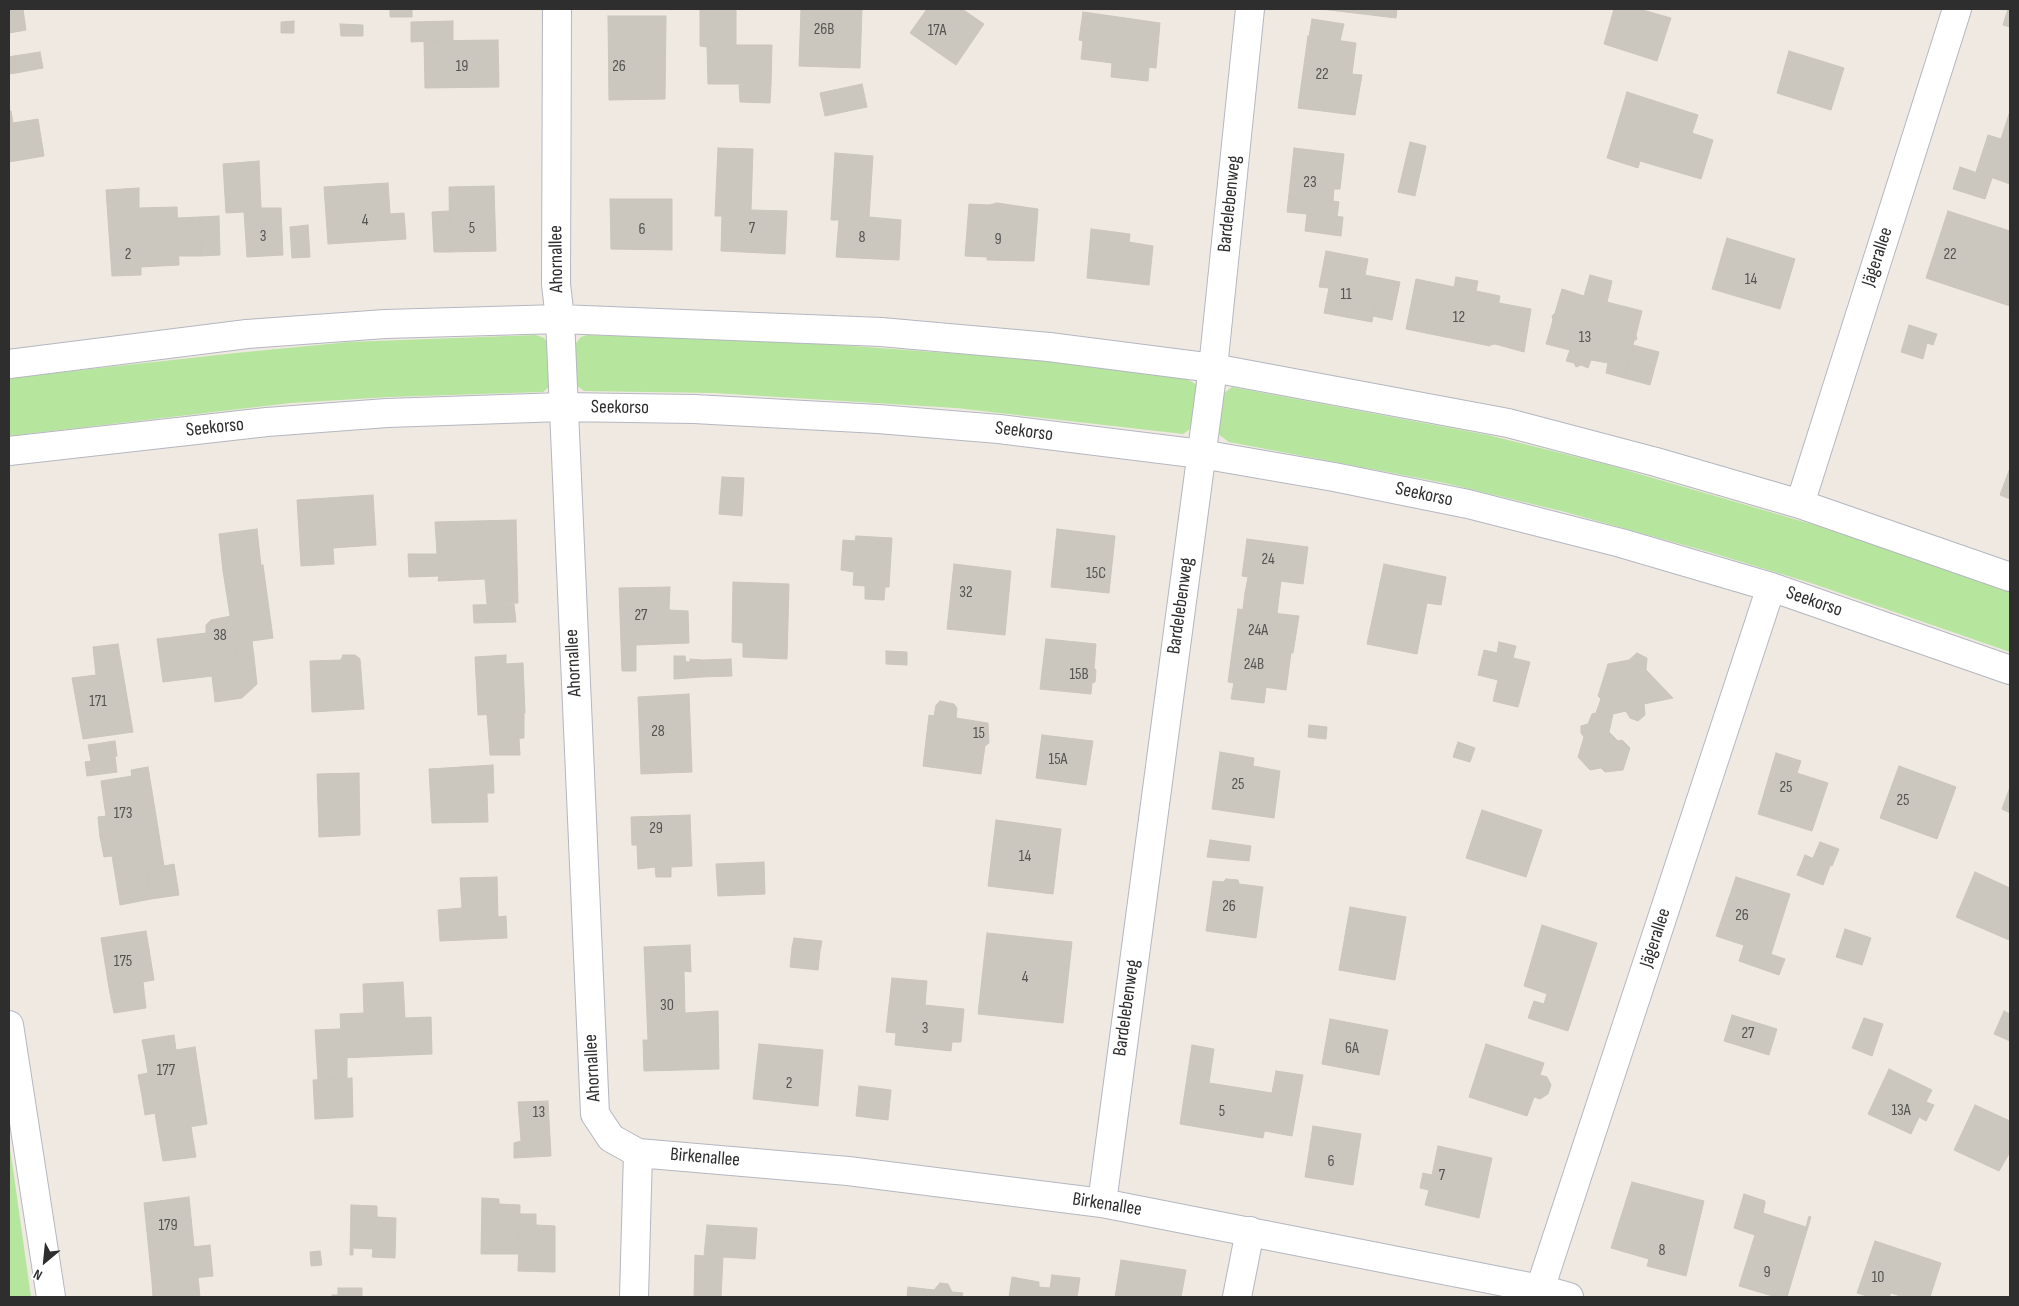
<!DOCTYPE html>
<html>
<head>
<meta charset="utf-8">
<style>
  body { margin:0 }
  #map { position:relative; width:2019px; height:1306px; overflow:hidden; background:#efe9e1; font-family:"Sofia Sans Condensed",sans-serif }
  canvas { display:block }
  .frame { position:absolute; inset:0; border:10px solid #2e2e2e; pointer-events:none }
  .north { position:absolute; left:20px; top:1236px; width:50px; height:50px; -webkit-text-stroke:4px #fff; paint-order:stroke; rotate:208deg; font-size:14px; font-weight:700; line-height:20px; text-align:center; color:#2e2e2e }
  .north::after { content:''; display:block; margin:auto; width:18px; height:22px; background:#2e2e2e; clip-path:polygon(50% 0,100% 100%,50% 72%,0 100%) }
</style>
</head>
<body>
<div id="map">
<canvas width="2019" height="1306"></canvas>
<div class="frame"></div>
<div class="north">N</div>
</div>
<script>
const ctx = document.querySelector('canvas').getContext('2d');
ctx.lineJoin = 'round';
function paint(path, color) {
  ctx.fillStyle = color;
  ctx.fill(path, 'evenodd');
}
function shape(rows) {
  const path = new Path2D();
  for (const r of rows) {
    path.moveTo(r[0], r[1]);
    for (let i = 2; i < r.length; i += 2) path.lineTo(r[i], r[i + 1]);
  }
  return path;
}
function stroke(path, color, width, dash) {
  ctx.strokeStyle = color;
  ctx.lineWidth = width;
  ctx.lineCap = dash ? 'butt' : 'round';
  ctx.setLineDash(dash || []);
  ctx.stroke(path);
}
function write(font, color, halo, rows, align = 'center') {
  ctx.font = font + ' "Sofia Sans Condensed",sans-serif';
  ctx.lineWidth = 4;
  ctx.setLineDash([]);
  ctx.textBaseline = 'middle';
  ctx.strokeStyle = halo;
  ctx.fillStyle = color;
  for (const [text, x, y, turn = 0] of rows) {
    ctx.save();
    ctx.translate(x, y);
    ctx.rotate((+turn || 0) * Math.PI / 180);
    ctx.textAlign = isNaN(turn) ? turn : align;
    if (halo) ctx.strokeText(text, 0, 0);
    ctx.fillText(text, 0, 0);
    ctx.restore();
  }
}
const green = shape([
  [536,335,544,338,548,343,550,386,543,392,389,397,291,403,9,436,9,378,236,353,349,342],
  [587,335,770,340,1016,358,1184,378,1196,384,1196,389,1192,424,1189,430,1183,434,956,408,714,393,584,391,575,384,576,343,581,337],
  [1232,387,1488,435,1605,464,1815,525,1919,560,2010,592,2010,652,1811,583,1709,552,1565,512,1445,483,1229,442,1218,434,1224,393],
  [9,1142,12,1162,31,1297,9,1297]
]);
const building = shape([
  [9,9,23,9,26,30,9,33,9,9],
  [390,9,412,9,412,17,390,17,390,9],
  [700,9,736,9,736,45,772,45,771,84,708,84,707,47,700,46,700,9],
  [801,9,862,9,860,68,799,66,801,9],
  [927,9,962,9,984,24,956,65,910,33,927,9],
  [1321,9,1397,9,1396,18,1321,9],
  [1614,9,1639,9,1671,18,1657,61,1604,44,1614,9],
  [2008,9,2010,9,2010,27,2003,25,2008,9],
  [1083,12,1160,23,1156,68,1149,67,1148,81,1111,77,1112,63,1081,59,1083,41,1079,40,1083,12],
  [608,16,666,16,665,99,609,100,608,16],
  [1312,19,1344,24,1340,41,1309,37,1312,19],
  [294,21,294,33,281,33,281,22,294,21],
  [453,21,453,40,411,42,411,22,453,21],
  [340,24,363,25,363,36,341,36,340,24],
  [1308,36,1356,43,1352,74,1362,75,1355,115,1298,108,1308,36],
  [498,40,499,87,425,88,424,41,498,40],
  [1789,51,1844,68,1831,110,1777,93,1789,51],
  [40,52,43,68,16,73,14,56,40,52],
  [14,56,16,73,9,74,9,57,14,56],
  [771,84,770,103,740,102,739,85,771,84],
  [862,84,867,107,825,116,820,93,862,84],
  [1627,92,1698,115,1692,133,1713,140,1701,179,1640,161,1638,168,1607,158,1627,92],
  [9,111,11,111,13,123,38,119,44,156,9,162,9,111],
  [2010,111,2010,184,1976,172,1988,135,2001,139,2010,111],
  [1410,142,1426,146,1415,196,1398,192,1410,142],
  [718,148,753,149,751,210,787,211,785,254,721,251,722,216,715,216,718,148],
  [1294,148,1344,154,1340,189,1334,189,1333,201,1339,202,1337,217,1287,212,1294,148],
  [835,153,873,156,869,217,901,220,899,260,836,257,839,220,831,220,835,153],
  [259,161,261,208,281,208,283,255,247,257,244,212,226,213,223,164,259,161],
  [1960,167,1992,178,1985,199,1953,189,1960,167],
  [388,183,390,214,404,213,406,239,328,244,324,187,388,183],
  [494,186,496,251,450,252,449,187,494,186],
  [139,188,139,208,177,207,179,265,141,267,141,275,112,276,106,190,139,188],
  [610,199,672,199,672,250,611,249,610,199],
  [997,203,1038,209,1034,261,987,260,987,257,965,256,969,204,989,205,997,203],
  [449,211,450,252,434,252,432,212,449,211],
  [1948,211,2010,231,2010,306,1926,278,1948,211],
  [1307,214,1343,217,1341,236,1305,231,1307,214],
  [219,216,220,255,201,256,200,217,219,216],
  [200,217,201,256,179,256,177,218,200,217],
  [308,225,310,257,292,258,290,227,308,225],
  [1091,229,1130,234,1129,242,1153,246,1149,285,1087,278,1091,229],
  [1727,238,1795,259,1780,309,1712,289,1727,238],
  [1326,251,1368,259,1365,275,1380,278,1372,322,1324,313,1329,288,1319,287,1326,251],
  [1590,275,1612,281,1607,302,1642,311,1636,335,1637,339,1634,341,1624,378,1606,373,1608,363,1591,360,1588,368,1581,365,1576,367,1574,363,1566,361,1570,350,1546,344,1553,320,1552,316,1555,313,1562,289,1584,296,1590,275],
  [1456,277,1478,281,1476,291,1500,296,1490,346,1406,329,1416,279,1454,287,1456,277],
  [1380,278,1400,282,1392,320,1373,316,1380,278],
  [1499,303,1531,309,1524,352,1495,344,1490,345,1499,303],
  [1909,325,1937,334,1933,345,1927,343,1923,359,1901,352,1909,325],
  [1633,345,1659,352,1650,385,1624,378,1633,345],
  [2010,468,2010,499,2000,495,2010,468],
  [722,477,744,478,742,516,719,514,722,477],
  [373,495,376,545,333,548,334,564,301,566,297,500,373,495],
  [516,520,518,603,487,604,485,579,438,581,439,576,409,577,408,554,437,554,435,522,516,520],
  [257,529,261,566,223,571,219,534,257,529],
  [1057,529,1115,536,1109,593,1051,587,1057,529],
  [856,536,892,538,889,587,885,587,884,600,865,599,865,586,853,585,854,572,841,570,843,540,855,541,856,536],
  [1247,539,1308,547,1303,584,1242,576,1247,539],
  [954,564,1011,571,1005,635,947,629,954,564],
  [1384,564,1446,577,1441,605,1427,603,1417,654,1367,644,1384,564],
  [263,565,273,638,252,641,254,657,237,660,223,571,263,565],
  [1248,577,1281,581,1279,597,1245,593,1248,577],
  [733,582,789,584,787,659,743,657,743,643,732,642,733,582],
  [670,587,669,610,688,611,689,643,636,645,636,671,622,671,619,588,670,587],
  [1245,593,1279,597,1277,614,1243,609,1245,593],
  [514,604,516,622,474,623,473,605,514,604],
  [1238,609,1299,616,1293,653,1233,645,1238,609],
  [231,616,237,660,254,657,257,684,242,698,215,702,212,676,163,682,157,639,206,633,206,625,211,620,231,616],
  [1046,639,1096,644,1094,668,1096,670,1095,682,1092,683,1091,694,1040,689,1046,639],
  [1499,642,1516,646,1513,658,1530,662,1518,707,1493,701,1498,680,1478,675,1484,650,1497,653,1499,642],
  [118,644,133,732,83,739,72,678,96,675,93,647,118,644],
  [1233,645,1291,653,1286,690,1228,682,1233,645],
  [886,651,907,652,907,665,886,664,886,651],
  [1637,653,1647,658,1646,670,1673,698,1644,704,1645,715,1638,721,1630,718,1626,711,1613,714,1609,732,1618,741,1622,740,1630,748,1623,770,1605,772,1601,768,1590,770,1578,757,1584,737,1581,733,1581,726,1588,724,1592,714,1596,713,1601,699,1598,696,1608,664,1629,660,1637,653],
  [343,655,355,655,360,659,364,709,312,712,310,661,341,660,343,655],
  [506,655,506,664,523,663,525,713,478,715,475,657,506,655],
  [674,656,685,656,686,662,690,662,690,659,703,660,702,677,674,679,674,656],
  [731,659,732,676,702,677,703,660,731,659],
  [1234,682,1266,687,1264,703,1231,699,1234,682],
  [689,694,692,772,641,774,638,697,689,694],
  [940,701,954,704,957,708,956,718,988,723,989,743,985,746,981,774,923,766,929,715,934,716,936,705,940,701],
  [524,713,524,738,489,740,487,715,524,713],
  [1309,725,1327,727,1326,739,1308,737,1309,725],
  [1042,735,1093,741,1086,785,1036,778,1042,735],
  [519,738,520,755,490,755,489,740,519,738],
  [115,741,117,756,91,761,88,745,115,741],
  [1458,742,1475,748,1470,762,1453,757,1458,742],
  [1220,752,1254,758,1253,766,1280,771,1274,818,1212,809,1220,752],
  [1776,753,1801,761,1797,773,1828,783,1812,831,1758,814,1776,753],
  [115,757,117,772,87,776,85,762,115,757],
  [493,765,494,793,487,793,488,822,432,823,429,769,493,765],
  [1899,766,1956,787,1937,839,1880,818,1899,766],
  [148,767,158,828,100,837,98,817,106,816,103,796,134,792,131,770,148,767],
  [359,773,360,835,319,837,317,774,359,773],
  [132,776,134,792,103,796,101,781,132,776],
  [2010,787,2010,813,2002,809,2010,787],
  [1482,810,1542,830,1526,877,1466,858,1482,810],
  [690,815,692,866,671,867,671,877,656,877,655,867,638,869,637,845,632,845,631,817,690,815],
  [996,820,1061,829,1053,894,988,886,996,820],
  [158,828,164,866,174,864,179,895,151,899,146,869,115,874,112,856,104,857,100,837,158,828],
  [1210,840,1251,846,1249,861,1207,857,1210,840],
  [1820,842,1839,849,1832,866,1813,858,1820,842],
  [1805,855,1830,866,1823,885,1797,875,1805,855],
  [764,862,765,894,718,896,716,864,764,862],
  [146,869,151,899,120,905,115,874,146,869],
  [1975,872,2010,888,2009,940,1956,917,1975,872],
  [497,877,498,917,506,916,507,938,440,941,438,910,462,908,460,878,497,877],
  [1736,877,1790,894,1771,954,1716,936,1736,877],
  [1226,879,1238,880,1239,884,1263,887,1256,938,1206,931,1213,881,1223,882,1226,879],
  [1350,907,1406,917,1395,980,1339,970,1350,907],
  [1542,925,1597,943,1577,1004,1524,986,1542,925],
  [1845,929,1871,938,1862,965,1836,957,1845,929],
  [146,931,154,980,109,988,101,938,146,931],
  [987,933,1072,942,1063,1023,978,1014,987,933],
  [794,938,822,941,820,951,792,948,794,938],
  [690,945,691,972,684,971,685,1013,718,1011,719,1069,644,1071,643,1040,648,1040,644,947,690,945],
  [1744,945,1785,959,1779,975,1739,961,1744,945],
  [792,948,820,951,818,970,790,967,792,948],
  [892,978,927,981,925,1005,964,1009,961,1042,952,1042,951,1051,895,1045,896,1033,886,1032,892,978],
  [143,982,146,1008,114,1013,109,988,143,982],
  [403,982,405,1018,431,1017,432,1054,342,1058,340,1014,364,1013,363,984,403,982],
  [1547,994,1577,1004,1568,1031,1528,1018,1534,1001,1544,1004,1547,994],
  [2004,1011,2010,1014,2010,1041,1994,1034,2004,1011],
  [1732,1015,1777,1029,1769,1055,1724,1041,1732,1015],
  [1864,1018,1883,1024,1872,1056,1852,1048,1864,1018],
  [1330,1019,1388,1030,1379,1075,1322,1064,1330,1019],
  [340,1029,342,1058,347,1057,347,1078,318,1080,315,1030,340,1029],
  [174,1035,176,1050,145,1055,142,1040,174,1035],
  [759,1044,823,1050,818,1106,753,1099,759,1044],
  [1486,1044,1544,1063,1540,1075,1547,1077,1551,1085,1548,1094,1540,1099,1534,1097,1527,1116,1469,1097,1486,1044],
  [1192,1045,1214,1049,1209,1083,1272,1093,1263,1138,1180,1124,1192,1045],
  [195,1047,201,1086,142,1096,138,1075,148,1073,145,1055,195,1047],
  [1889,1069,1932,1090,1926,1102,1934,1105,1926,1121,1919,1117,1911,1134,1868,1114,1889,1069],
  [1276,1071,1303,1075,1292,1136,1265,1131,1276,1071],
  [352,1078,353,1117,315,1119,313,1080,352,1078],
  [201,1086,207,1124,158,1132,155,1113,145,1115,142,1096,201,1086],
  [859,1086,891,1090,888,1120,856,1116,859,1086],
  [548,1101,551,1156,514,1158,514,1143,521,1141,518,1102,548,1101],
  [1975,1105,2010,1121,2010,1152,1999,1171,1954,1150,1975,1105],
  [1313,1126,1361,1134,1353,1185,1305,1177,1313,1126],
  [191,1127,196,1157,163,1161,158,1132,191,1127],
  [1438,1146,1492,1158,1479,1218,1425,1205,1429,1190,1420,1188,1423,1173,1432,1175,1438,1146],
  [1632,1182,1704,1201,1686,1276,1647,1266,1649,1259,1611,1248,1632,1182],
  [1744,1194,1765,1201,1755,1235,1734,1228,1744,1194],
  [189,1197,194,1247,149,1252,144,1203,189,1197],
  [482,1198,499,1199,499,1204,520,1205,519,1254,481,1254,482,1198],
  [1765,1203,1763,1213,1806,1227,1809,1216,1811,1217,1787,1297,1776,1297,1739,1286,1765,1203],
  [351,1205,377,1206,377,1217,396,1218,395,1258,372,1257,373,1249,353,1248,353,1255,350,1255,351,1205],
  [520,1214,536,1214,536,1225,555,1226,555,1272,518,1271,520,1214],
  [707,1225,757,1228,755,1259,723,1257,721,1297,694,1297,695,1255,704,1256,707,1225],
  [1875,1241,1941,1263,1930,1297,1904,1297,1891,1293,1889,1297,1870,1297,1857,1293,1875,1241],
  [210,1245,213,1276,152,1282,149,1252,210,1245],
  [320,1251,322,1265,311,1266,310,1252,320,1251],
  [1121,1260,1186,1270,1181,1297,1115,1297,1121,1260],
  [1052,1275,1080,1278,1077,1297,1009,1297,1012,1277,1039,1282,1039,1287,1050,1288,1052,1275],
  [198,1277,200,1297,153,1297,152,1282,198,1277],
  [940,1283,948,1284,952,1292,963,1293,962,1297,907,1297,908,1287,934,1290,940,1283],
  [338,1288,362,1288,362,1297,332,1297,332,1295,338,1295,338,1288]
]);
const minor = shape([
  [557,9,556,284,560,319,595,1114,611,1138,638,1153,848,1171,1102,1203,1540,1289,1569,1297],
  [9,364,247,334,385,324,560,319,881,332,1049,347,1213,368,1508,423,1656,462,1800,504,2010,577],
  [9,451,267,422,387,413,562,407,694,409,878,419,999,429,1201,454,1334,477,1468,504,1621,543,1771,587,2010,670],
  [1800,504,1957,9],
  [1102,1203,1213,368,1250,9],
  [1540,1289,1771,587],
  [634,1297,638,1153],
  [1237,1297,1250,1231]
]);
const secondary = shape([
  [9,1025,51,1297]
]);
const numberNames = [
  ["26B",824,30],
  ["17A",937,31],
  ["19",462,67],
  ["26",619,67],
  ["22",1322,75],
  ["23",1310,183],
  ["4",365,221],
  ["5",472,229],
  ["7",752,229],
  ["6",642,230],
  ["3",263,237],
  ["8",862,238],
  ["9",998,240],
  ["2",128,255],
  ["22",1950,255],
  ["14",1751,280],
  ["11",1346,295],
  ["12",1459,318],
  ["13",1585,338],
  ["24",1268,560],
  ["15C",1096,574],
  ["32",966,593],
  ["27",641,616],
  ["24A",1258,631],
  ["38",220,636],
  ["24B",1254,665],
  ["15B",1079,675],
  ["171",98,702],
  ["28",658,732],
  ["15",979,734],
  ["15A",1058,760],
  ["25",1238,785],
  ["25",1786,788],
  ["25",1903,801],
  ["173",123,814],
  ["29",656,829],
  ["14",1025,857],
  ["26",1229,907],
  ["26",1742,916],
  ["175",123,962],
  ["4",1025,978],
  ["30",667,1006],
  ["3",925,1029],
  ["27",1748,1034],
  ["6A",1352,1049],
  ["177",166,1071],
  ["2",789,1084],
  ["13A",1901,1111],
  ["5",1222,1112],
  ["13",539,1113],
  ["6",1331,1162],
  ["7",1442,1176],
  ["179",168,1226],
  ["8",1662,1251],
  ["9",1767,1273],
  ["10",1878,1278]
];
const streetNames = [
  ["Bardelebenweg",1230,204,-84],
  ["Jägerallee",1878,257,-72],
  ["Ahornallee",557,259,-91],
  ["Seekorso",620,408,1],
  ["Seekorso",215,428,-6],
  ["Seekorso",1024,432,7],
  ["Seekorso",1424,495,12],
  ["Seekorso",1814,602,19],
  ["Bardelebenweg",1181,606,-82],
  ["Ahornallee",574,663,-93],
  ["Jägerallee",1656,938,-72],
  ["Bardelebenweg",1127,1008,-82],
  ["Ahornallee",593,1068,-93],
  ["Birkenallee",705,1158,5],
  ["Birkenallee",1107,1205,9]
];
paint(green, '#b6e59e');
paint(building, '#cbc7bf');
stroke(building, '#cbc5ba', 1);
stroke(minor, '#b4b7c1', 30);
stroke(secondary, '#b4b7c1', 30);
stroke(minor, '#fff', 28);
stroke(secondary, '#fff', 28);
write('16px', '#555452', null, numberNames);
write('19px', '#2e2e2e', '#fff', streetNames);
</script>
</body>
</html>
